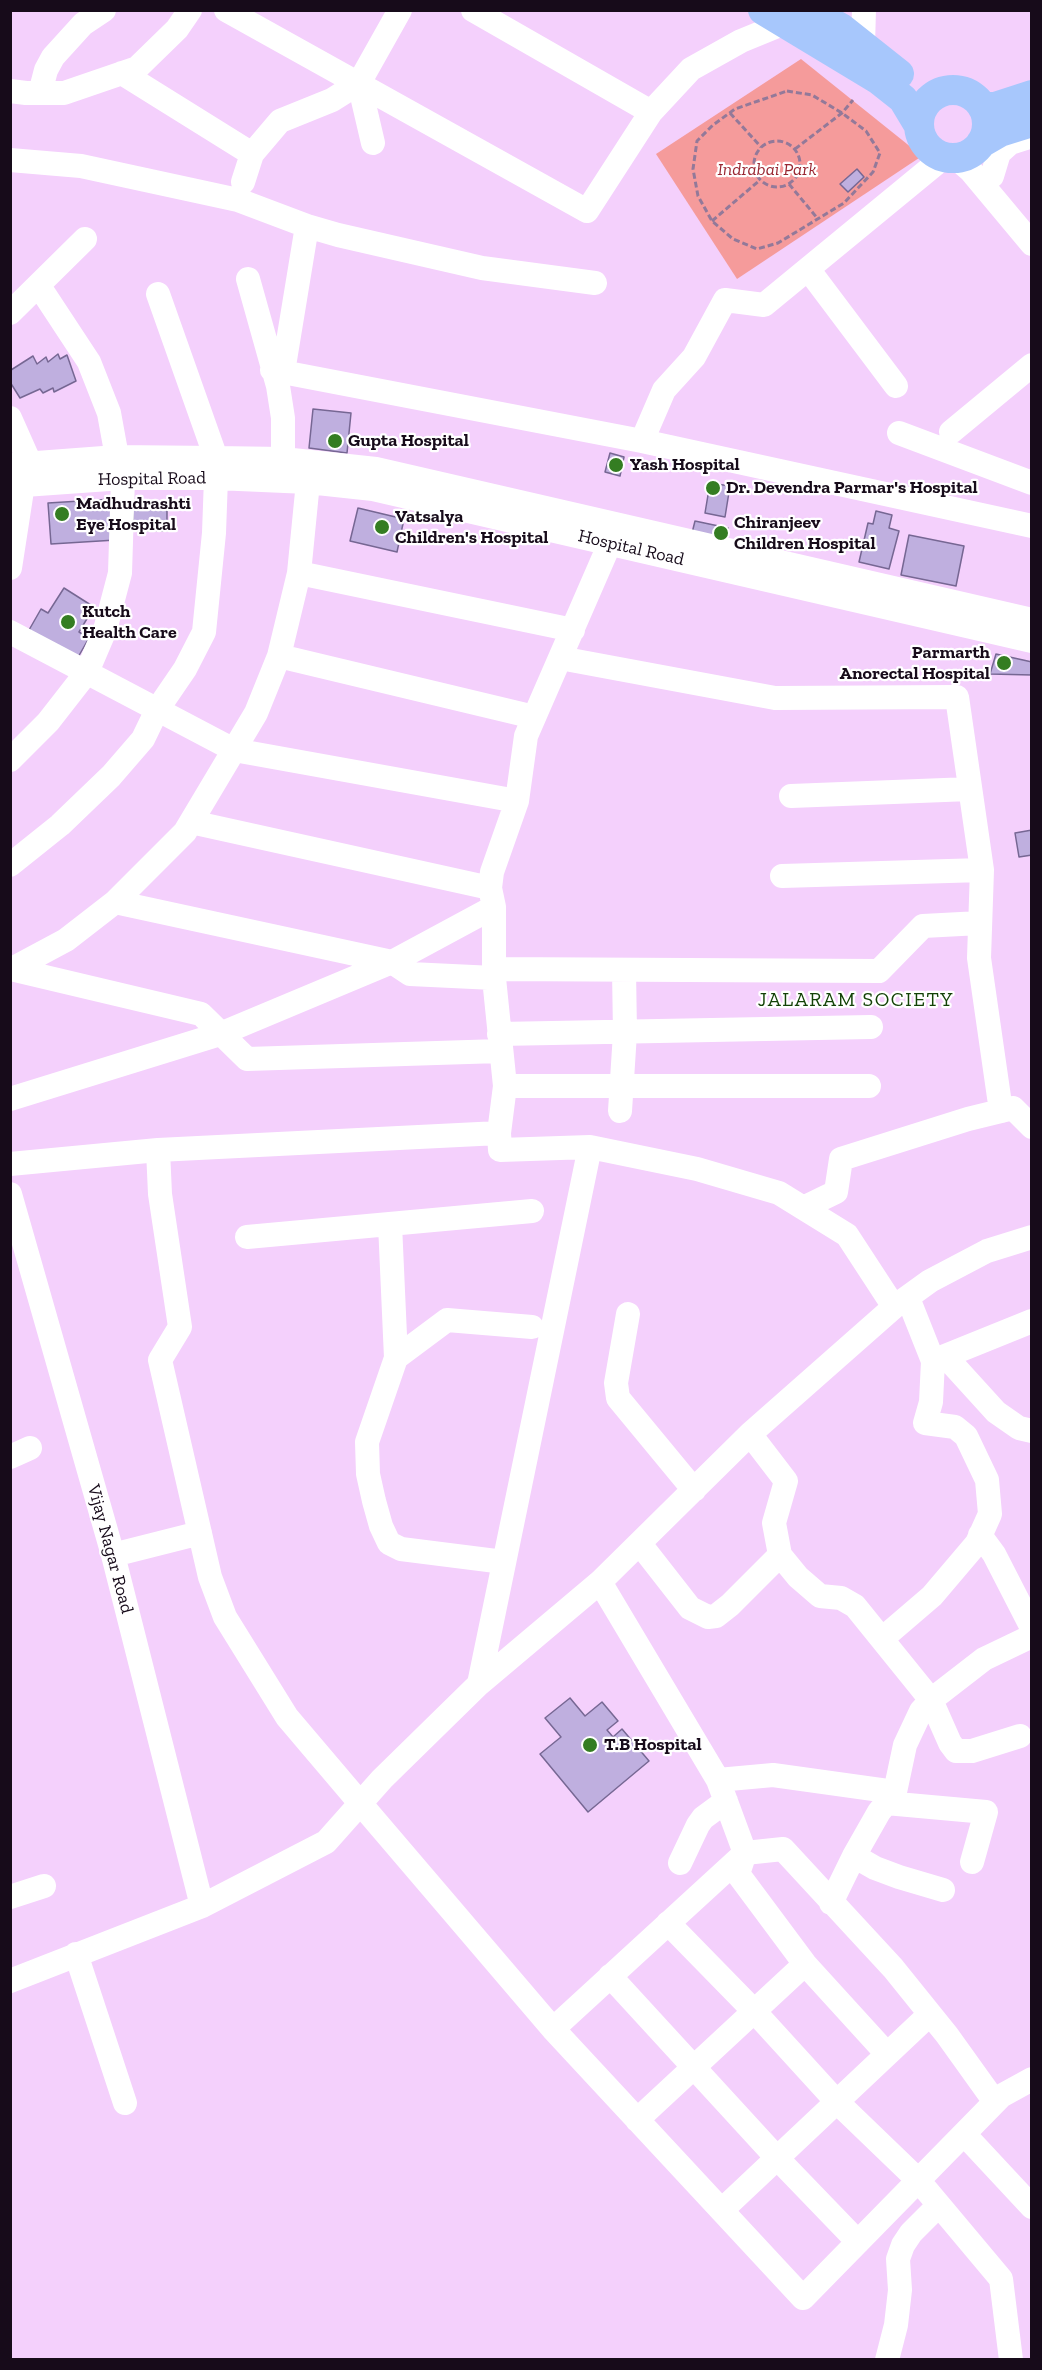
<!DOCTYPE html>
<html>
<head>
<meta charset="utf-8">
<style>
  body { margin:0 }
  #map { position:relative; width:1042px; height:2370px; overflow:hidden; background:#f4d0fc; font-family:"Zilla Slab",serif }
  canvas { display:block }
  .frame { position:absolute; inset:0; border:12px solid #170b1a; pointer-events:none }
</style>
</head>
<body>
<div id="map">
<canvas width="1042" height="2370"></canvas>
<div class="frame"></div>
</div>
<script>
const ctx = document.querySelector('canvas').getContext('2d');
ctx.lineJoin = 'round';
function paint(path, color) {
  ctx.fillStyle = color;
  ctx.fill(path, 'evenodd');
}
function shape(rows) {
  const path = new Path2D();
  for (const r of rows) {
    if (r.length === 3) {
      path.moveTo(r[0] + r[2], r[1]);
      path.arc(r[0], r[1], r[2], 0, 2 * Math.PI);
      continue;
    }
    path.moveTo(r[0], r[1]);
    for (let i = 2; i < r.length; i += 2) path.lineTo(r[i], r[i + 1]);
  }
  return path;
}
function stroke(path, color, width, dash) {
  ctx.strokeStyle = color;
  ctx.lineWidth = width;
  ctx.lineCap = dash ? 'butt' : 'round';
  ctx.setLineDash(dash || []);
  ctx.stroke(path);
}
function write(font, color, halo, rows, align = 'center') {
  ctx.font = font + ' "Zilla Slab",serif';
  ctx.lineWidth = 4.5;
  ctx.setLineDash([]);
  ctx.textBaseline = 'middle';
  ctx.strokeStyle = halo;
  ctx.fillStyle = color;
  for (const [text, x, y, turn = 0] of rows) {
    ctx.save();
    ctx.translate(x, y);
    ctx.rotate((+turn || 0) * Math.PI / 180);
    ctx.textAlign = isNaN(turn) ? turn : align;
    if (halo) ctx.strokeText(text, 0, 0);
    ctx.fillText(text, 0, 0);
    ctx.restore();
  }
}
const green = shape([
  [801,59,922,156,737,279,656,154]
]);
const building = shape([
  [857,169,864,177,848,192,840,184,857,169],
  [58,354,60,359,67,355,76,381,54,392,53,388,43,393,40,389,20,398,10,382,11,370,33,356,37,364,46,357,48,362,58,354],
  [313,409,351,413,347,453,309,448,313,409],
  [610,453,624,457,620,476,605,472,610,453],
  [710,483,730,486,725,517,705,513,710,483],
  [113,499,116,540,51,544,48,503,113,499],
  [167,505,167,531,133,531,133,506,167,505],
  [358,508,404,519,397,552,350,541,358,508],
  [876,511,892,515,889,528,899,531,889,569,859,562,868,523,873,524,876,511],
  [695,521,728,528,724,544,691,537,695,521],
  [909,535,964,546,956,586,901,575,909,535],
  [64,588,94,607,79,632,89,638,77,659,29,630,41,609,48,613,64,588],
  [996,654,1032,662,1032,675,990,674,996,654],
  [1032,830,1032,855,1019,857,1015,833,1032,830],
  [570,1698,585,1716,602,1702,618,1721,607,1730,613,1737,622,1729,649,1761,588,1812,540,1754,561,1737,545,1718,570,1698]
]);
const path = shape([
  [787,91,812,95,842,113,866,131,880,153,873,172,844,203,778,243,757,249,733,239,712,221,698,196,693,169,697,141,713,125,735,109,787,91],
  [730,113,761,147],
  [777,164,23],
  [795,149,842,113,853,100],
  [789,184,818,219],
  [712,221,760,180]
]);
const minor = shape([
  [226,10,587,211,651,112,691,69,741,41,785,23],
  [473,10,651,112],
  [863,45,864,10],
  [122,73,252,154],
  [359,83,373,143],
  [10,91,26,93,64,93,137,68,177,29,190,10],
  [40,93,46,70,53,57,83,24,104,10],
  [956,158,971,171,1032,244],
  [10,160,81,166,238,200,307,226,338,235,482,268,595,283],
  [992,176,999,153,1010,143,1032,136],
  [243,182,252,154,280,121,332,100,359,83,400,10],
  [808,269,896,386],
  [248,279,278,386,283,418,283,459],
  [39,286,89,362,109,413,117,457],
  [158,294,216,458],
  [10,313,85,239],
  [272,370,642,441,664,390,694,357,725,300,764,305,944,157],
  [283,372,307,226],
  [10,418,30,463],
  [951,432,1032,365],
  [899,433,1032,483],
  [642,441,1032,526],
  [10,465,117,457,216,458,283,459,376,469,1032,620],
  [10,486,123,478,216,478,308,482,373,489,1032,641],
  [610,543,526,736,517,801,492,872,490,888,494,907,494,978,505,1086,499,1133,500,1150,590,1147,697,1169,779,1193,847,1235,894,1307],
  [10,568,23,484],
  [299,573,573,630],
  [10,632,234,750,517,801],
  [279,656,534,717],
  [560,658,775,698,957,697,982,870,979,958,1001,1111],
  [10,760,48,722,87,672,105,630,120,573,123,478],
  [791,796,970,789],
  [191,822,490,888],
  [10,865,60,825,111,776,143,739,157,710,185,669,204,632,214,533,216,478],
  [782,876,982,870],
  [115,902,392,962,410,974,494,978],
  [11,969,201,1014,247,1059,500,1051],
  [494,969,879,971,923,926,980,923],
  [10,970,66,940,115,902,185,832,256,713,279,656,299,573,308,482],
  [499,1034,871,1027],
  [505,1086,869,1086],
  [10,1099,220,1034,392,962,494,907],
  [620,1111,625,1033,624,970],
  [158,1150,160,1194,180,1327,160,1360,210,1577,225,1617,287,1717,360,1803,553,2029,803,2298,1001,2096,1032,2079],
  [10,1164,158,1150,499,1133],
  [10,1194,113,1555,202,1906],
  [803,1208,836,1192,841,1159,968,1119,1013,1108,1032,1127],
  [390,1224,396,1358,447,1320,532,1327],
  [247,1237,532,1211],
  [628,1314,616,1383,618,1398,694,1490],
  [946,1357,996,1412,1019,1428,1032,1431],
  [396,1358,367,1442,368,1474,374,1501,381,1526,389,1543,401,1549,504,1562],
  [933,1361,1032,1321],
  [750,1434,786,1481,774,1523,780,1555,798,1577,820,1596,841,1598,855,1606,931,1700,950,1743,956,1751,972,1751,1020,1736],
  [10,1457,30,1448],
  [980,1535,994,1554,1032,1628],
  [640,1544,690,1608,708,1617,716,1616,730,1605,780,1555],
  [113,1555,200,1533],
  [600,1582,718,1780,745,1853,738,1874,805,1964,887,2054],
  [883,1638,932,1596,977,1543,990,1514,987,1480,966,1436,955,1427,925,1423,931,1402,933,1361,908,1298],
  [479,1684,590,1147],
  [718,1780,773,1775,895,1792],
  [886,1803,986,1812,972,1862],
  [854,1856,875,1868,899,1877,943,1890],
  [680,1863,698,1825,703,1818,726,1801],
  [10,1897,44,1886],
  [831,1903,854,1856,879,1812,895,1792,905,1745,921,1711,931,1700,984,1659,1032,1636],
  [668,1923,754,2011,837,2102,918,2180,1001,2279,1011,2360],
  [76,1954,125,2103],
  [610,1976,777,2158,858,2242],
  [10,1981,202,1906,326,1842,382,1779,479,1684,600,1582,750,1434,894,1307,930,1281,987,1251,1032,1237],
  [553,2029,745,1853,783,1849,893,1968,947,2035,995,2102],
  [637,2120,805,1964],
  [964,2134,1032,2207],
  [722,2210,930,2014],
  [887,2360,896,2325,900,2290,898,2259,903,2245,911,2233,939,2205]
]);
const major = shape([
  [763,10,879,80,903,99,918,124],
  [809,10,841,28,899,74],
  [953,124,34],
  [983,107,995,107,1032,95],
  [981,143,1000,132,1032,122]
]);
const markers = [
  [335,441,8,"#347d22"],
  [616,465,8,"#347d22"],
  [713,488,8,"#347d22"],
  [62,514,8,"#347d22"],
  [382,527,8,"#347d22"],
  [721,533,8,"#347d22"],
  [68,622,8,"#347d22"],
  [1004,663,8,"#347d22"],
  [590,1745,8,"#347d22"]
];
const parkNames = [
  ["Indrabai Park",767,170]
];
const poiNames = [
  ["Gupta Hospital",348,441],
  ["Yash Hospital",630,465],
  ["Dr. Devendra Parmar's Hospital",726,488],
  ["Madhudrashti",76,504],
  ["Eye Hospital",76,525],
  ["Vatsalya",395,517],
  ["Children's Hospital",395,538],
  ["Chiranjeev",734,523],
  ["Children Hospital",734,544],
  ["Kutch",82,612],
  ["Health Care",82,633],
  ["Parmarth",990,653,"right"],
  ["Anorectal Hospital",990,674,"right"],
  ["T.B Hospital",604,1745]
];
const streetNames = [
  ["Hospital Road",152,479,-1],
  ["Hospital Road",631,548,13],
  ["Vijay Nagar Road",110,1549,75]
];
const neighbourhoodNames = [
  ["JALARAM SOCIETY",856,1000]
];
paint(green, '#f59b9b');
paint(building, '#bfafdf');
stroke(building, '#766793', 1.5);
stroke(path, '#937999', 3, [6, 3]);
stroke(minor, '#fff', 24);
stroke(major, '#a7c7fc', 30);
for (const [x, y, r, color] of markers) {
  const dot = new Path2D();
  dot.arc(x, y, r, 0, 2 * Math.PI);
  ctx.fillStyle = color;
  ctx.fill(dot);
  stroke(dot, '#fff', 2);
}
write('italic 18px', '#992732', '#fff', parkNames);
write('bold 18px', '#170b1a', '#fff', poiNames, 'left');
write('18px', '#170b1a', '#fff', streetNames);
ctx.letterSpacing = '1.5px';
write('20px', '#134207', '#fff', neighbourhoodNames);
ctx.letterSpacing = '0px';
</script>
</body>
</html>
